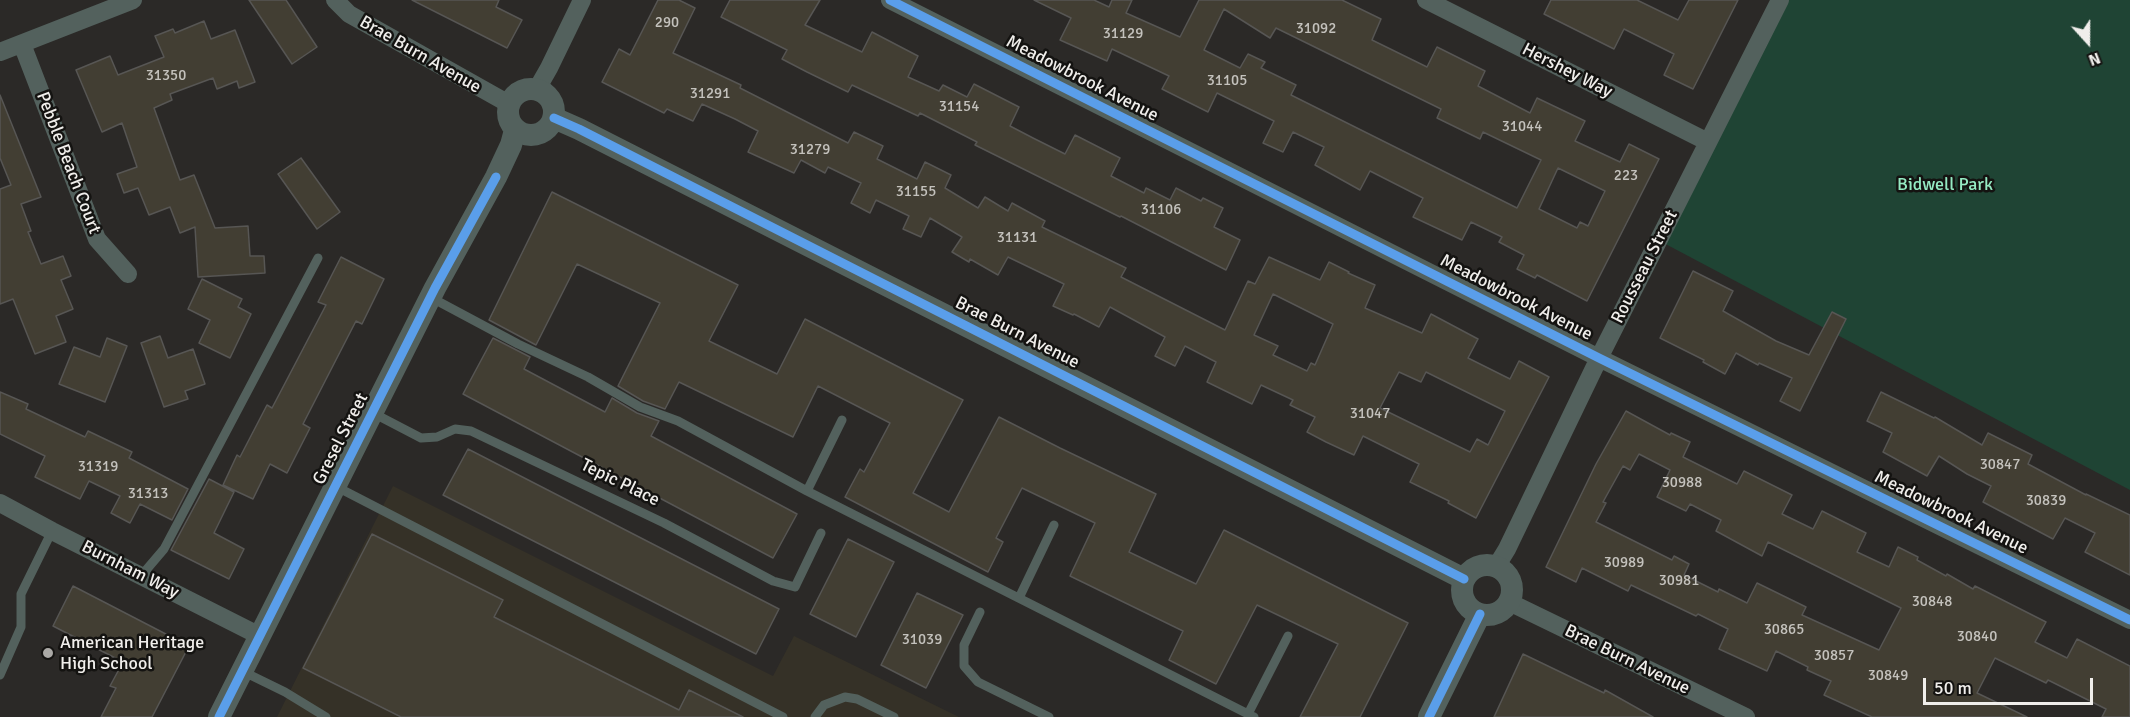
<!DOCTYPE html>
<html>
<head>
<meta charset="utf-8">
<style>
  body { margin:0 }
  #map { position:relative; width:2130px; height:717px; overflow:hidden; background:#2b2927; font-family:Signika,sans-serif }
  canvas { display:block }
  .north { position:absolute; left:2058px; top:12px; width:60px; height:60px; -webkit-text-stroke:4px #141311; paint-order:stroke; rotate:159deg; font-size:16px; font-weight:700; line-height:24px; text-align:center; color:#f0eeeb }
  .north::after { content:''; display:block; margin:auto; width:21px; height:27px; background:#f0eeeb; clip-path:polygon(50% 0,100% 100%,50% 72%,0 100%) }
  .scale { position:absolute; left:1923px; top:678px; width:170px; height:27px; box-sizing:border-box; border:3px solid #f0eeeb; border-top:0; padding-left:8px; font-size:18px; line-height:21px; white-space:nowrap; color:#f0eeeb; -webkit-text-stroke:4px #141311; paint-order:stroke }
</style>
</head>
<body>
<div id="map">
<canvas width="2130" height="717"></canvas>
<div class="north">N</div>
<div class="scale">50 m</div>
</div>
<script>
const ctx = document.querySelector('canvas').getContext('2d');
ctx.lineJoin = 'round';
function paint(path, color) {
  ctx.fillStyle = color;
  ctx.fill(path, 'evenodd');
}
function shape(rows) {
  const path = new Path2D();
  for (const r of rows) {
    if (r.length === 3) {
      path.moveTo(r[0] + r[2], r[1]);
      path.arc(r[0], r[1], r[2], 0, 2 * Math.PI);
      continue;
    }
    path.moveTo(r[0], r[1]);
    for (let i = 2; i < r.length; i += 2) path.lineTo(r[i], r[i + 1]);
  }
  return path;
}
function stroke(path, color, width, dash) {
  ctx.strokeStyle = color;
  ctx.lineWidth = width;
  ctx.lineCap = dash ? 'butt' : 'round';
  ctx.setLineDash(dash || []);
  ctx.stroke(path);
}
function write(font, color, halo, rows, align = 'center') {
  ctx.font = font + ' Signika,sans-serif';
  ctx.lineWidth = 5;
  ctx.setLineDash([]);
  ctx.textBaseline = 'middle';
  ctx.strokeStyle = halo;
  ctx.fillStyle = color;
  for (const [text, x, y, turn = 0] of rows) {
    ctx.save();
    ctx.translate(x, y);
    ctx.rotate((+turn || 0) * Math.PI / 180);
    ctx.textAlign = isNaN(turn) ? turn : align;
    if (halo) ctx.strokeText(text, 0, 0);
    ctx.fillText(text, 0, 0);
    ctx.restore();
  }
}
const built = shape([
  [393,486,773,676,794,636,959,717,277,717]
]);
const green = shape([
  [1780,0,2130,0,2130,490,1658,240]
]);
const building = shape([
  [249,0,286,0,317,47,292,64,249,0],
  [412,0,499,0,496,7,522,20,507,48,412,0],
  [658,0,679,0,695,8,673,53,741,85,740,88,848,143,854,132,883,146,877,159,917,179,925,162,951,175,945,188,978,208,985,197,1008,211,1012,203,1045,221,1042,227,1126,268,1121,277,1225,330,1248,281,1255,284,1269,257,1320,280,1329,262,1349,272,1348,273,1375,285,1365,308,1422,333,1431,314,1478,339,1468,358,1510,379,1519,361,1549,377,1476,518,1448,503,1449,501,1410,482,1419,464,1363,436,1354,455,1326,442,1307,432,1315,417,1290,405,1293,400,1261,385,1252,404,1207,382,1216,362,1185,346,1175,366,1155,356,1165,337,1110,307,1099,327,1074,314,1073,315,1053,306,1064,284,1008,257,998,275,970,259,969,262,952,252,962,237,930,218,921,237,903,229,909,216,876,200,870,213,851,203,861,183,828,167,825,173,801,160,794,173,748,152,758,131,735,119,702,104,693,121,667,109,664,113,602,82,619,49,630,55,658,0],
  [1273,294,1333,324,1315,365,1311,363,1307,371,1273,355,1278,346,1254,335,1273,294],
  [1399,372,1421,382,1426,372,1505,411,1488,445,1477,439,1470,452,1380,408,1399,372],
  [730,0,820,0,805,25,862,52,872,32,918,56,908,77,939,91,943,85,967,97,974,84,1019,107,1010,126,1033,138,1065,154,1075,135,1120,158,1111,176,1144,193,1146,188,1170,200,1176,188,1201,201,1203,198,1223,208,1214,227,1240,240,1226,270,1121,216,1120,217,975,145,977,142,920,113,918,116,852,85,848,92,807,72,782,59,787,50,721,17,730,0],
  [1034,0,1094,0,1109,7,1112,0,1132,0,1126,13,1180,37,1199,0,1342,0,1381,19,1372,40,1427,67,1437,47,1485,71,1478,86,1530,113,1537,98,1585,121,1575,141,1620,162,1629,144,1659,159,1587,301,1537,275,1535,278,1517,269,1524,255,1499,242,1502,237,1471,222,1462,240,1413,217,1423,198,1370,171,1360,190,1315,165,1324,147,1293,132,1283,152,1263,143,1274,121,1217,93,1208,112,1162,89,1169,76,1112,49,1107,61,1060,40,1071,18,1034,0],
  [1224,9,1270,38,1276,28,1441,109,1437,118,1480,139,1483,132,1541,160,1517,208,1291,95,1296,85,1261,68,1265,62,1248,54,1240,68,1204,50,1224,9],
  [1558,168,1605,191,1588,226,1580,222,1577,228,1539,209,1558,168],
  [1551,0,1637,0,1678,20,1689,0,1738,0,1693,89,1664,75,1674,54,1624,29,1614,49,1544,14,1551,0],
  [204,21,211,39,235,30,255,82,239,88,237,81,217,89,213,78,170,94,172,100,154,108,180,180,194,175,215,228,248,226,250,256,264,256,265,273,198,277,195,227,180,233,170,207,149,215,138,188,124,193,117,174,137,167,122,123,102,132,76,70,110,56,118,75,164,57,155,36,173,29,175,33,204,21],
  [0,95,41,197,21,204,31,231,28,232,41,264,63,256,71,276,61,280,73,309,56,316,66,342,35,354,13,299,0,304,0,189,11,185,0,158,0,95],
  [301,158,340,212,317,229,278,174,301,158],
  [552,192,738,285,709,341,777,374,805,319,963,400,913,493,949,512,999,417,1060,448,1156,494,1129,552,1196,584,1224,530,1408,623,1360,717,1300,717,1338,644,1257,605,1216,684,1169,660,1183,631,1070,576,1095,523,1022,488,996,538,1003,542,988,572,845,497,860,469,864,472,890,423,818,386,793,437,679,382,665,409,643,401,618,386,660,303,577,264,536,345,489,320,552,192],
  [341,257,384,279,362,324,356,321,303,424,310,428,287,473,270,464,253,499,223,485,237,455,240,457,267,405,272,408,326,305,318,302,341,257],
  [1693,271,1733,291,1723,311,1776,341,1809,355,1832,312,1846,319,1800,411,1780,401,1792,378,1759,363,1758,365,1736,353,1725,374,1703,362,1704,360,1660,338,1693,271],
  [202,279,242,299,238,307,251,314,230,358,199,343,210,320,188,309,202,279],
  [160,336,168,358,193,349,205,384,185,391,188,399,164,407,141,343,160,336],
  [107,338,127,346,105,402,59,384,74,347,100,357,107,338],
  [493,338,530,357,524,369,605,412,612,398,637,413,659,421,651,436,797,514,773,558,463,394,493,338],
  [0,392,28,404,26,409,85,437,88,431,132,452,129,458,188,489,172,520,140,504,130,523,111,513,120,496,89,481,80,499,35,477,45,456,0,434,0,392],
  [1881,392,1934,418,1935,417,1982,445,1988,433,2032,455,2028,464,2086,495,2086,494,2130,515,2130,575,2085,552,2095,533,2065,518,2053,539,1983,502,1991,486,1967,474,1939,456,1927,476,1883,452,1892,433,1867,421,1881,392],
  [1626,411,1670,435,1671,433,1690,442,1683,457,1737,484,1744,471,1792,495,1782,514,1813,529,1822,511,1866,533,1857,552,1889,567,1898,547,1918,557,1917,560,1946,576,1947,574,1973,589,1975,586,2046,622,2035,642,2067,658,2077,639,2130,666,2130,717,2102,717,2106,709,2048,680,2046,683,1995,658,1977,693,2027,717,1872,717,1824,695,1831,681,1807,670,1808,667,1776,651,1767,671,1719,649,1728,629,1698,614,1696,616,1631,585,1628,591,1582,568,1576,582,1546,567,1596,464,1626,411],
  [1639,454,1670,470,1657,497,1686,511,1690,504,1721,520,1716,531,1762,556,1768,542,1901,608,1879,650,1802,615,1806,607,1757,583,1747,603,1719,589,1718,592,1684,575,1689,564,1674,556,1672,560,1596,522,1606,503,1603,502,1623,466,1630,470,1639,454],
  [468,449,779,609,756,654,443,495,468,449],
  [209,479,234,492,214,533,244,549,229,579,171,550,209,479],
  [372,534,503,600,494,617,679,710,689,690,743,717,401,717,303,668,372,534],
  [848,539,894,562,856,637,810,614,848,539],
  [73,586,189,646,152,717,101,717,116,688,110,686,123,662,53,626,73,586],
  [917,593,963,615,926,688,881,665,917,593],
  [1523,654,1604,693,1605,690,1653,717,1494,717,1523,654]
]);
const service = shape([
  [430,297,518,344,588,377,640,407,678,421,807,491,1254,717],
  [373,413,421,438,437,437,455,429,471,431,664,523,773,581,795,587,821,533],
  [335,486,783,717],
  [807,491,842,420],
  [141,576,164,549,318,258],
  [1019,598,1054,525],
  [980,612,964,645,964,666,978,682,1049,717],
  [242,671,285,692,326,717],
  [0,675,21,627,21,594,52,531],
  [1248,714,1288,636],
  [815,717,824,705,845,697,857,699,894,717]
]);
const minor = shape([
  [335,0,349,14,509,104],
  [890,0,1599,358,2130,620],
  [1426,0,1708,142],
  [22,44,97,239,128,274],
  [0,52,133,0],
  [537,89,549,68,582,0],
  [0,503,52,531,260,636],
  [1496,567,1507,549,1599,358,1780,0],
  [1509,602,1746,717]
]);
const tertiary = shape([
  [531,112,23],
  [554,118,579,129,1464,579],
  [1487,590,25],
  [219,717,435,288,496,177,511,145,515,130],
  [1429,717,1480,614]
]);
const cycleway = shape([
  [890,0,1599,358,2130,620],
  [554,118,579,129,1464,579],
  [219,717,435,288,496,177],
  [1429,717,1480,614]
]);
const markers = [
  [48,653,6,"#aba9a6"]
];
const numberNames = [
  ["290",667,23],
  ["31092",1316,29],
  ["31129",1123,34],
  ["31350",166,76],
  ["31105",1227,81],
  ["31291",710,94],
  ["31154",959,107],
  ["31044",1522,127],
  ["31279",810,150],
  ["223",1626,176],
  ["31155",916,192],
  ["31106",1161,210],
  ["31131",1017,238],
  ["31047",1370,414],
  ["30847",2000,465],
  ["31319",98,467],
  ["30988",1682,483],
  ["31313",148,494],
  ["30839",2046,501],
  ["30989",1624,563],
  ["30981",1679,581],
  ["30848",1932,602],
  ["30865",1784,630],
  ["30840",1977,637],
  ["31039",922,640],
  ["30857",1834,656],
  ["30849",1888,676]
];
const streetNames = [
  ["Brae Burn Avenue",420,55,30],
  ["Hershey Way",1567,71,27],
  ["Meadowbrook Avenue",1082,79,27],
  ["Pebble Beach Court",68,163,69],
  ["Rousseau Street",1645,267,-63],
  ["Meadowbrook Avenue",1516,298,27],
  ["Brae Burn Avenue",1017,333,27],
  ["Gresel Street",341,439,-63],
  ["Tepic Place",620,483,26],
  ["Meadowbrook Avenue",1951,513,26],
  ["Burnham Way",130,570,27],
  ["Brae Burn Avenue",1627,660,26]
];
const parkNames = [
  ["Bidwell Park",1945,185]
];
const poiNames = [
  ["American Heritage",60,643],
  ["High School",60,664]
];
paint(built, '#353127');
paint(green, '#1f4434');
paint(building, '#423e33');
stroke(building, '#575654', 1.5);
stroke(service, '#53615d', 9);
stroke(minor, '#53615d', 18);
stroke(tertiary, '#53615d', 22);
stroke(cycleway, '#5a9eea', 9);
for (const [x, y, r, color] of markers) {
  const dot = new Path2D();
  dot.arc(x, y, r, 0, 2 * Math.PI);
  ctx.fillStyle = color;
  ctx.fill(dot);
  stroke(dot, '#141311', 2);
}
write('15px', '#c4c2bd', null, numberNames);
write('18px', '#f0eeeb', '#141311', streetNames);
write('18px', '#95ebc3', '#141311', parkNames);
write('18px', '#f0eeeb', '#141311', poiNames, 'left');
</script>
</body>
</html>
